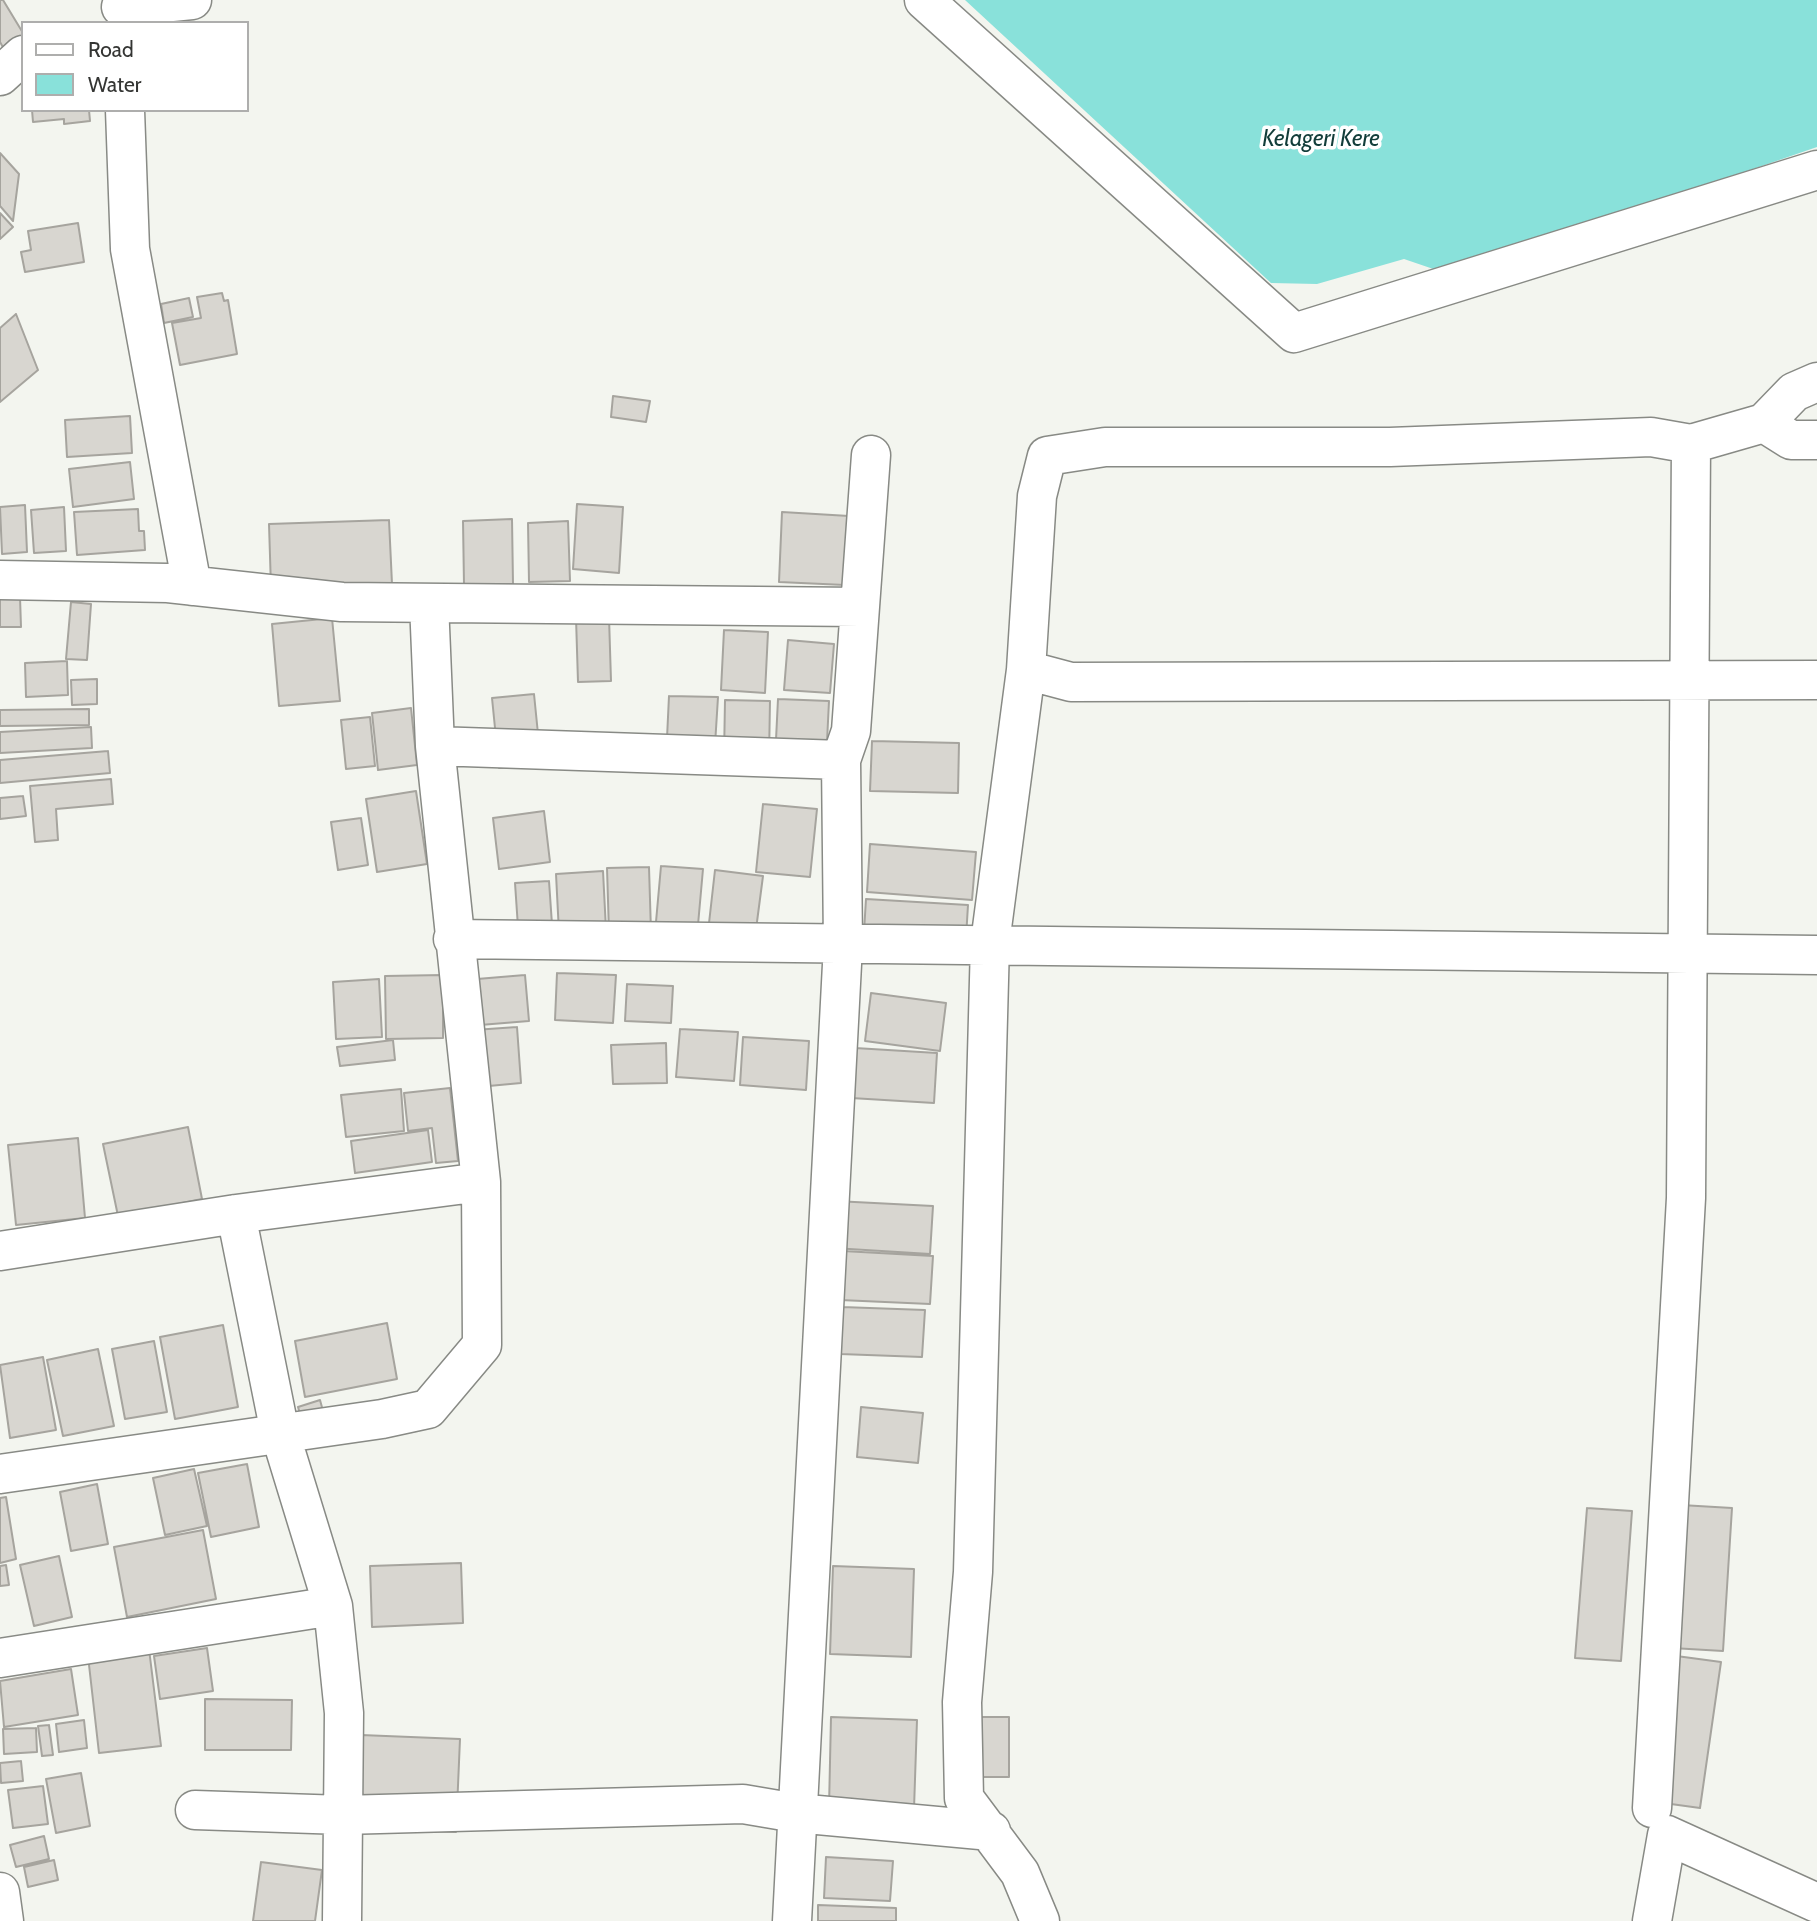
<!DOCTYPE html>
<html>
<head>
<meta charset="utf-8">
<style>
  body { margin:0 }
  #map { position:relative; width:1817px; height:1921px; overflow:hidden; background:#f3f5ef; font-family:Cabin,sans-serif }
  canvas { display:block }
  .legend { position:absolute; left:21px; top:21px; width:228px; height:91px; box-sizing:border-box; background:#fff; border:2px solid #aeaead; margin:0; padding:9px 12px; list-style:none; font-size:21px; color:#343533 }
  .legend li { display:flex; align-items:center; gap:14px; height:35px }
  .legend b { width:35px; border:2px solid #aeaead }
</style>
</head>
<body>
<div id="map">
<canvas width="1817" height="1921"></canvas>
<ul class="legend">
<li><b style="height:9px;background:#fff"></b>Road</li>
<li><b style="height:19px;background:#89e1da"></b>Water</li>
</ul>
</div>
<script>
const ctx = document.querySelector('canvas').getContext('2d');
ctx.lineJoin = 'round';
function paint(path, color) {
  ctx.fillStyle = color;
  ctx.fill(path, 'evenodd');
}
function shape(rows) {
  const path = new Path2D();
  for (const r of rows) {
    path.moveTo(r[0], r[1]);
    for (let i = 2; i < r.length; i += 2) path.lineTo(r[i], r[i + 1]);
  }
  return path;
}
function stroke(path, color, width, dash) {
  ctx.strokeStyle = color;
  ctx.lineWidth = width;
  ctx.lineCap = dash ? 'butt' : 'round';
  ctx.setLineDash(dash || []);
  ctx.stroke(path);
}
function write(font, color, halo, rows, align = 'center') {
  ctx.font = font + ' Cabin,sans-serif';
  ctx.lineWidth = 7;
  ctx.setLineDash([]);
  ctx.textBaseline = 'middle';
  ctx.strokeStyle = halo;
  ctx.fillStyle = color;
  for (const [text, x, y, turn = 0] of rows) {
    ctx.save();
    ctx.translate(x, y);
    ctx.rotate((+turn || 0) * Math.PI / 180);
    ctx.textAlign = isNaN(turn) ? turn : align;
    if (halo) ctx.strokeText(text, 0, 0);
    ctx.fillText(text, 0, 0);
    ctx.restore();
  }
}
const water = shape([
  [965,0,1817,0,1817,147,1448,274,1404,259,1317,284,1271,283]
]);
const building = shape([
  [0,0,3,0,23,33,23,40,5,51,0,42,0,0],
  [32,110,89,110,90,121,64,124,64,119,33,122,32,110],
  [0,153,19,174,13,221,0,206,0,153],
  [0,213,13,227,0,239,0,213],
  [78,223,84,262,25,272,21,252,31,250,28,231,78,223],
  [222,293,224,301,228,300,237,354,180,365,172,323,201,318,197,297,222,293],
  [189,298,193,317,164,323,161,304,189,298],
  [16,314,38,370,0,402,0,328,16,314],
  [613,396,650,401,646,422,611,417,613,396],
  [130,416,132,453,67,457,65,420,130,416],
  [130,462,134,499,73,507,69,469,130,462],
  [577,504,623,507,619,573,573,569,577,504],
  [25,505,27,552,2,554,0,507,25,505],
  [64,507,66,551,34,553,31,510,64,507],
  [138,509,139,531,144,531,145,550,77,555,74,512,138,509],
  [782,512,849,516,845,585,779,582,782,512],
  [512,519,513,584,464,585,463,521,512,519],
  [389,520,392,584,271,588,269,524,389,520],
  [568,521,570,581,529,582,528,523,568,521],
  [20,597,21,627,0,627,0,598,20,597],
  [71,602,91,604,87,660,66,659,71,602],
  [609,617,611,681,578,682,576,618,609,617],
  [332,618,340,701,279,706,272,624,332,618],
  [724,630,768,632,765,693,721,690,724,630],
  [788,640,834,644,830,693,784,690,788,640],
  [67,661,68,695,26,697,25,663,67,661],
  [97,679,97,704,72,705,71,680,97,679],
  [534,694,541,764,499,768,492,698,534,694],
  [669,696,718,697,714,761,666,759,669,696],
  [778,699,829,701,826,762,775,760,778,699],
  [725,700,770,701,769,758,724,757,725,700],
  [411,708,417,765,378,770,372,713,411,708],
  [89,709,89,725,0,726,0,710,89,709],
  [370,717,375,766,346,769,341,720,370,717],
  [91,727,92,748,0,753,0,732,91,727],
  [872,741,959,743,958,793,870,791,872,741],
  [108,751,110,773,0,783,0,760,108,751],
  [111,779,113,804,56,809,58,840,35,842,30,786,111,779],
  [416,791,427,864,377,872,366,799,416,791],
  [23,796,26,816,0,819,0,798,23,796],
  [763,804,817,809,810,877,756,872,763,804],
  [544,811,550,862,499,869,493,818,544,811],
  [361,818,368,865,338,870,331,822,361,818],
  [870,844,976,852,972,900,867,892,870,844],
  [661,866,703,869,697,936,655,933,661,866],
  [649,867,651,932,609,933,607,868,649,867],
  [715,870,763,876,755,937,708,932,715,870],
  [603,871,606,930,559,933,556,874,603,871],
  [549,881,553,939,519,942,515,883,549,881],
  [866,899,968,905,965,954,863,948,866,899],
  [557,973,616,975,613,1023,555,1020,557,973],
  [443,975,443,1038,386,1039,385,976,443,975],
  [525,975,529,1021,480,1025,477,979,525,975],
  [379,979,382,1037,336,1039,333,982,379,979],
  [627,984,673,986,671,1023,625,1021,627,984],
  [871,993,946,1003,940,1051,865,1041,871,993],
  [517,1027,521,1083,478,1087,474,1030,517,1027],
  [680,1029,738,1032,734,1081,676,1077,680,1029],
  [743,1037,809,1041,806,1090,740,1085,743,1037],
  [393,1040,395,1060,340,1066,337,1047,393,1040],
  [666,1043,667,1083,613,1084,611,1045,666,1043],
  [855,1048,937,1053,934,1103,851,1098,855,1048],
  [450,1088,458,1161,436,1163,432,1128,408,1131,404,1093,450,1088],
  [401,1089,404,1131,346,1137,341,1095,401,1089],
  [188,1127,202,1199,118,1216,103,1144,188,1127],
  [428,1130,432,1162,355,1173,351,1141,428,1130],
  [78,1138,85,1218,16,1225,8,1145,78,1138],
  [835,1201,933,1206,930,1254,833,1248,835,1201],
  [843,1251,933,1256,930,1304,840,1300,843,1251],
  [842,1307,925,1310,922,1357,840,1354,842,1307],
  [387,1323,397,1379,305,1397,295,1341,387,1323],
  [223,1325,238,1407,175,1419,160,1337,223,1325],
  [154,1341,167,1412,125,1419,112,1349,154,1341],
  [98,1349,114,1426,63,1436,47,1360,98,1349],
  [43,1357,56,1430,10,1438,0,1365,43,1357],
  [320,1400,329,1433,307,1438,298,1407,320,1400],
  [861,1407,923,1413,918,1463,857,1457,861,1407],
  [247,1464,259,1527,211,1537,198,1473,247,1464],
  [194,1469,207,1526,165,1535,153,1478,194,1469],
  [97,1484,108,1544,71,1551,60,1492,97,1484],
  [6,1497,16,1559,0,1563,0,1498,6,1497],
  [1681,1505,1732,1508,1723,1651,1672,1648,1681,1505],
  [1587,1508,1632,1511,1621,1661,1575,1658,1587,1508],
  [203,1530,216,1599,127,1617,114,1547,203,1530],
  [59,1556,72,1617,34,1626,20,1565,59,1556],
  [461,1563,463,1623,372,1627,370,1566,461,1563],
  [6,1565,9,1585,0,1586,0,1566,6,1565],
  [833,1566,914,1569,911,1657,830,1654,833,1566],
  [207,1648,213,1691,160,1699,154,1656,207,1648],
  [149,1649,161,1746,99,1753,88,1656,149,1649],
  [1669,1655,1721,1662,1700,1808,1649,1801,1669,1655],
  [71,1669,78,1715,4,1727,0,1681,71,1669],
  [205,1699,292,1700,291,1750,205,1750,205,1699],
  [831,1717,917,1720,914,1809,829,1807,831,1717],
  [954,1717,1009,1717,1009,1777,953,1777,954,1717],
  [84,1720,87,1748,59,1752,56,1724,84,1720],
  [49,1725,53,1755,42,1756,38,1726,49,1725],
  [36,1728,37,1752,4,1754,3,1729,36,1728],
  [361,1735,460,1739,456,1832,358,1829,361,1735],
  [21,1761,23,1781,1,1783,0,1763,21,1761],
  [81,1773,90,1826,56,1833,46,1779,81,1773],
  [43,1786,48,1824,13,1828,8,1790,43,1786],
  [44,1836,49,1859,16,1867,10,1845,44,1836],
  [826,1857,893,1861,890,1901,824,1898,826,1857],
  [54,1860,58,1880,28,1887,24,1867,54,1860],
  [261,1862,322,1870,315,1921,253,1921,261,1862],
  [818,1905,896,1908,896,1921,818,1921,818,1905]
]);
const street = shape([
  [924,0,1294,333,1817,170],
  [121,7,192,0],
  [0,76,23,55],
  [125,110,130,249,192,586],
  [1764,423,1791,440,1817,440],
  [0,580,168,583,342,602,860,607],
  [1026,670,1071,682,1817,680],
  [435,746,841,760],
  [453,939,1817,955],
  [236,1214,280,1433,333,1606,344,1713,342,1921],
  [0,1251,236,1214,481,1182],
  [0,1474,382,1419,428,1409,482,1345,481,1182,435,746,429,603],
  [0,1658,333,1606],
  [1652,1808,1686,1198,1691,444],
  [195,1810,343,1815,743,1804,796,1813,991,1831],
  [0,1892,4,1921],
  [792,1921,843,945,841,760,851,731,871,455],
  [1040,1921,1020,1873,964,1798,962,1702,973,1572,990,943,1026,670,1037,496,1047,456,1105,447,1390,447,1651,437,1691,444,1764,423,1794,392,1817,382],
  [1652,1921,1667,1835,1817,1903]
]);
const waterNames = [
  ["Kelageri Kere",1321,139]
];
paint(water, '#89e1da');
paint(building, '#d8d6d0');
stroke(building, '#a6a49e', 2);
stroke(street, '#888a85', 41);
stroke(street, '#fff', 38);
write('italic 23px', '#123d3a', '#fff', waterNames);
</script>
</body>
</html>
